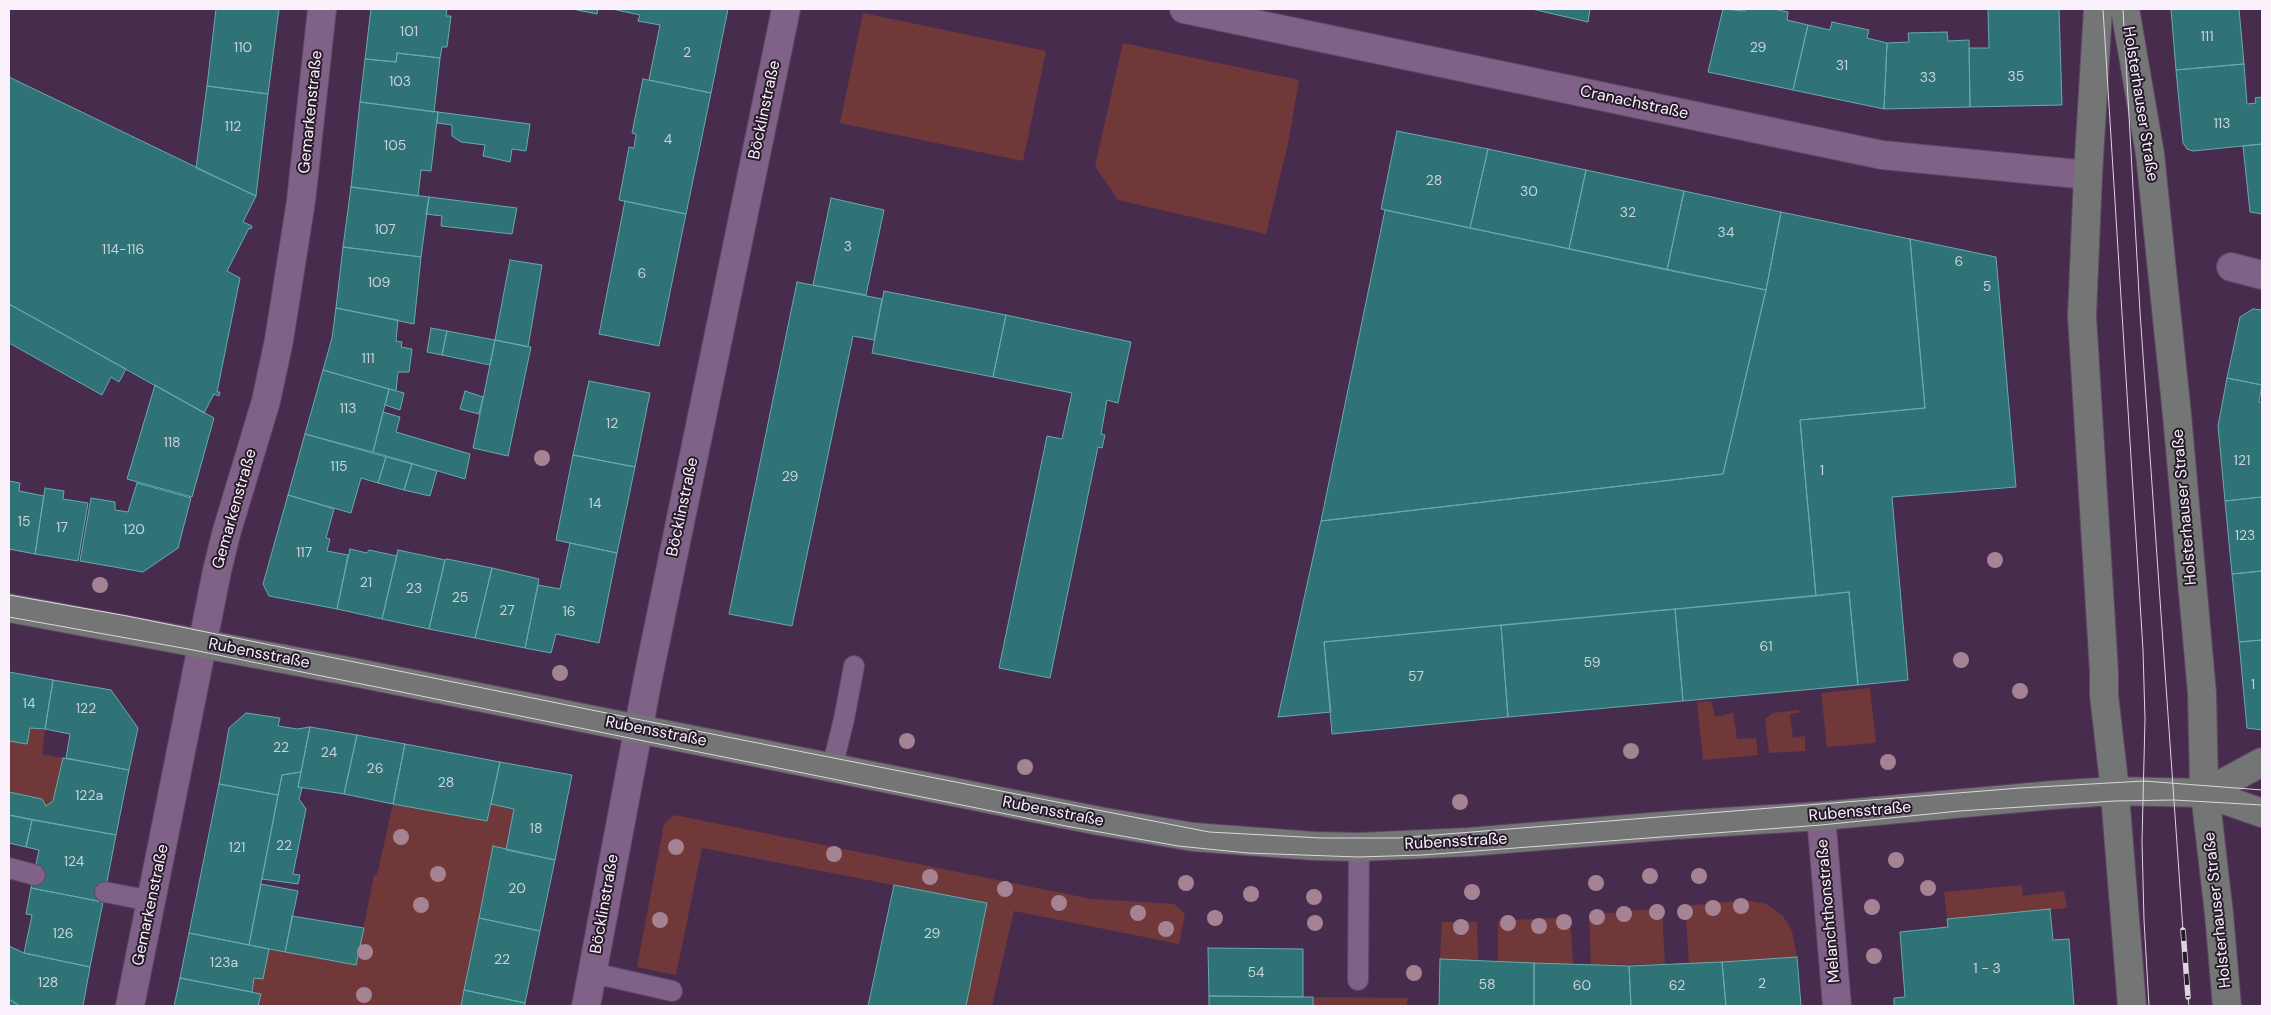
<!DOCTYPE html>
<html>
<head>
<meta charset="utf-8">
<style>
  body { margin:0 }
  #map { position:relative; width:2271px; height:1015px; overflow:hidden; background:#482c4e; font-family:"DM Sans",sans-serif }
  canvas { display:block }
  .frame { position:absolute; inset:0; border:10px solid #fbf1fd; pointer-events:none }
</style>
</head>
<body>
<div id="map">
<canvas width="2271" height="1015"></canvas>
<div class="frame"></div>
</div>
<script>
const ctx = document.querySelector('canvas').getContext('2d');
ctx.lineJoin = 'round';
function paint(path, color) {
  ctx.fillStyle = color;
  ctx.fill(path, 'evenodd');
}
function shape(rows) {
  const path = new Path2D();
  for (const r of rows) {
    path.moveTo(r[0], r[1]);
    for (let i = 2; i < r.length; i += 2) path.lineTo(r[i], r[i + 1]);
  }
  return path;
}
function stroke(path, color, width, dash) {
  ctx.strokeStyle = color;
  ctx.lineWidth = width;
  ctx.lineCap = dash ? 'butt' : 'round';
  ctx.setLineDash(dash || []);
  ctx.stroke(path);
}
function write(font, color, halo, rows, align = 'center') {
  ctx.font = font + ' "DM Sans",sans-serif';
  ctx.lineWidth = 4;
  ctx.setLineDash([]);
  ctx.textBaseline = 'middle';
  ctx.strokeStyle = halo;
  ctx.fillStyle = color;
  for (const [text, x, y, turn = 0] of rows) {
    ctx.save();
    ctx.translate(x, y);
    ctx.rotate((+turn || 0) * Math.PI / 180);
    ctx.textAlign = isNaN(turn) ? turn : align;
    if (halo) ctx.strokeText(text, 0, 0);
    ctx.fillText(text, 0, 0);
    ctx.restore();
  }
}
const green = shape([
  [863,13,1046,51,1023,161,840,123],
  [1123,43,1299,80,1288,144,1266,234,1118,200,1095,166],
  [1870,688,1876,743,1827,747,1821,693],
  [1711,701,1715,717,1733,713,1737,739,1756,738,1758,755,1703,760,1697,702],
  [1799,710,1799,713,1790,714,1793,738,1805,736,1805,751,1769,753,1765,719,1773,713],
  [30,728,45,730,42,754,63,758,53,801,46,806,42,799,9,792,9,741,27,744],
  [393,804,486,821,491,804,514,809,506,849,493,847,461,1006,258,1006,261,994,252,992,254,978,263,979,269,949,356,965,374,875,377,875],
  [674,815,1092,899,1174,904,1185,914,1179,944,1014,911,992,1006,966,1006,987,903,702,848,676,975,637,967,664,824],
  [2022,885,2023,896,2064,891,2067,908,1947,919,1944,892],
  [1746,900,1766,904,1783,916,1792,931,1797,957,1689,964,1685,906],
  [1662,908,1665,964,1591,965,1589,915],
  [1570,917,1573,964,1498,962,1498,921],
  [1442,922,1477,922,1478,961,1440,959],
  [1313,997,1408,998,1406,1006,1313,1006]
]);
const building = shape([
  [216,9,279,9,268,94,207,86,216,9],
  [371,9,447,9,446,16,451,16,447,47,442,47,440,58,397,53,396,62,365,59,371,9],
  [572,9,598,9,597,14,572,9],
  [612,9,728,9,711,93,649,80,660,25,638,21,640,15,612,9],
  [1532,9,1590,9,1588,22,1532,9],
  [1723,9,1745,11,1746,9,1773,9,1788,12,1787,20,1808,25,1793,90,1708,72,1723,9],
  [1988,9,2059,9,2062,105,1970,107,1969,48,1989,48,1988,9],
  [2171,9,2239,9,2244,64,2176,70,2171,9],
  [1832,22,1869,30,1867,38,1887,43,1884,109,1793,90,1808,25,1830,30,1832,22],
  [1947,32,1948,41,1969,40,1970,107,1884,109,1887,43,1909,42,1908,33,1947,32],
  [397,53,440,58,434,112,360,102,365,59,396,62,397,53],
  [2244,64,2247,104,2256,103,2255,98,2262,97,2262,144,2193,151,2187,149,2183,143,2176,70,2244,64],
  [9,77,256,196,243,222,252,226,251,229,249,228,227,271,240,278,217,392,220,392,219,396,214,394,204,413,9,304,9,77],
  [643,79,711,93,686,214,619,200,629,147,634,148,636,134,632,133,643,79],
  [207,86,268,94,256,196,196,168,207,86],
  [360,102,438,112,431,171,421,170,418,196,351,187,360,102],
  [438,112,530,124,526,151,512,149,510,162,483,156,485,145,461,142,452,136,452,125,437,123,438,112],
  [1397,131,1488,149,1470,228,1381,209,1397,131],
  [2262,144,2262,214,2250,212,2243,146,2262,144],
  [1488,149,1586,170,1569,249,1470,228,1488,149],
  [1586,170,1684,191,1667,270,1569,249,1586,170],
  [351,187,429,197,421,257,343,247,351,187],
  [1684,191,1781,212,1766,290,1667,270,1684,191],
  [429,197,517,208,512,234,441,226,442,216,426,214,429,197],
  [831,198,884,210,866,295,813,285,831,198],
  [625,201,686,214,659,346,599,334,625,201],
  [1385,210,1766,290,1723,474,1321,521,1385,210],
  [1781,212,1910,239,1925,408,1800,420,1816,596,1324,642,1331,712,1278,717,1321,521,1723,474,1766,290,1781,212],
  [1910,239,1996,257,2016,487,1892,497,1908,680,1858,685,1849,592,1816,596,1800,420,1925,408,1910,239],
  [343,247,421,257,414,324,336,308,343,247],
  [510,260,542,265,528,347,495,340,510,260],
  [797,282,882,299,874,340,853,336,792,626,729,614,797,282],
  [884,291,1006,315,993,377,872,353,884,291],
  [9,304,126,369,119,382,111,377,102,395,9,343,9,304],
  [336,308,398,320,396,341,402,342,401,347,412,349,409,372,398,372,396,391,323,370,332,338,336,308],
  [2253,309,2262,310,2262,385,2227,378,2240,317,2253,309],
  [1006,315,1131,342,1118,403,1107,400,1101,434,1105,435,1102,448,1098,447,1050,678,999,668,1047,436,1062,439,1072,393,993,377,1006,315],
  [431,328,447,331,442,355,427,352,431,328],
  [447,331,495,340,490,365,442,355,447,331],
  [495,340,531,347,508,456,473,448,495,340],
  [323,370,389,389,373,452,305,434,323,370],
  [2227,378,2262,385,2259,402,2262,403,2262,497,2225,501,2218,426,2227,378],
  [589,381,650,393,635,467,573,455,589,381],
  [155,385,214,418,192,497,127,479,155,385],
  [389,389,404,393,400,410,385,405,389,389],
  [465,391,483,397,479,414,460,409,465,391],
  [383,412,400,417,396,432,470,454,465,479,373,452,383,412],
  [305,434,386,457,378,483,361,478,351,513,288,495,305,434],
  [573,455,635,467,617,553,556,540,573,455],
  [386,457,412,464,404,490,378,483,386,457],
  [412,464,437,471,430,496,404,490,412,464],
  [9,481,20,483,19,491,44,496,35,554,9,549,9,481],
  [137,483,191,498,178,548,143,572,80,561,91,498,115,502,115,510,128,512,137,483],
  [45,488,64,491,63,499,88,503,78,561,35,554,45,488],
  [288,495,334,509,326,538,330,539,327,551,348,555,337,609,269,596,263,584,288,495],
  [2262,497,2262,571,2232,574,2225,501,2262,497],
  [570,543,617,553,599,643,556,634,551,653,525,648,538,585,560,589,570,543],
  [350,549,367,553,369,550,397,556,382,619,337,609,350,549],
  [398,550,445,560,429,629,382,619,398,550],
  [447,559,492,568,475,638,429,629,445,560,447,559],
  [492,568,539,579,525,648,475,638,492,568],
  [2262,571,2262,640,2239,642,2232,574,2262,571],
  [1849,592,1858,685,1683,701,1675,609,1849,592],
  [1675,609,1683,701,1508,717,1501,625,1675,609],
  [1501,625,1508,717,1332,734,1324,642,1501,625],
  [2262,640,2262,730,2247,728,2239,642,2262,640],
  [9,672,53,680,45,729,30,728,27,744,9,741,9,672],
  [53,680,111,690,138,728,129,770,66,758,70,734,45,729,53,680],
  [246,713,280,718,278,726,297,729,310,727,301,772,282,775,278,795,219,784,229,728,246,713],
  [310,727,357,735,344,794,298,787,310,727],
  [357,735,405,744,393,804,344,794,357,735],
  [405,744,500,762,487,821,393,804,405,744],
  [63,758,129,770,116,835,9,815,9,792,42,799,46,806,53,801,63,758],
  [500,762,572,775,555,860,506,850,514,809,491,804,500,762],
  [301,772,298,787,302,788,299,799,306,809,293,874,300,875,298,884,262,879,282,775,301,772],
  [219,784,278,795,249,945,189,933,219,784],
  [9,815,32,820,26,847,9,843,9,815],
  [32,820,116,835,103,902,31,888,39,850,26,847,32,820],
  [493,846,555,860,540,931,479,918,493,846],
  [261,884,298,891,285,952,249,945,261,884],
  [894,885,987,903,966,1006,868,1006,894,885],
  [31,888,103,902,90,967,24,953,32,915,26,914,31,888],
  [2050,909,2053,940,2069,939,2074,1006,1894,1006,1894,998,1905,997,1900,932,1948,927,1947,919,2050,909],
  [292,916,364,928,356,965,285,952,292,916],
  [479,918,540,931,525,1003,464,990,479,918],
  [189,933,269,949,263,979,254,978,252,992,180,978,189,933],
  [9,946,24,953,90,967,83,1006,20,1006,9,999,9,946],
  [1208,948,1303,949,1303,997,1209,996,1208,948],
  [1797,957,1801,1006,1726,1006,1722,962,1797,957],
  [1440,959,1534,963,1534,1006,1439,1006,1440,959],
  [1722,962,1726,1006,1631,1006,1629,966,1722,962],
  [1534,963,1629,966,1631,1006,1534,1006,1534,963],
  [180,978,261,994,258,1006,174,1006,180,978],
  [464,990,525,1003,525,1006,461,1006,464,990],
  [1209,996,1313,997,1313,1006,1209,1006,1209,996],
  [9,999,17,1005,20,1006,9,1006,9,999]
]);
const service = shape([
  [832,768,844,719,854,666],
  [9,868,35,875],
  [105,892,151,901],
  [593,973,672,991],
  [1358,980,1359,847]
]);
const minor = shape([
  [1184,9,1882,155,2088,175],
  [2231,267,2262,275],
  [1821,816,1837,1006],
  [130,1006,217,571,226,534,266,401,279,340,301,201,322,9],
  [586,1006,648,678,786,9]
]);
const secondary = shape([
  [2098,9,2088,175,2082,316,2104,672,2104,695,2114,782,2132,1006],
  [2125,9,2150,154,2177,415,2202,693,2204,785,2219,914,2227,1006],
  [9,608,348,671,1099,821,1193,837,1314,846,1359,847,1469,842,1675,825,1821,816,2053,795,2113,791,2205,793,2262,813],
  [2205,793,2262,762]
]);
const tram = shape([
  [2103,9,2143,650,2145,719,2142,841,2144,920,2149,1006],
  [2123,9,2140,312,2183,930],
  [9,595,127,616,641,720,1209,832,1321,838,1397,838,2020,788,2144,781,2262,790],
  [9,617,188,649,1066,826,1178,846,1248,853,1358,857,1422,855,1821,825,1959,811,2115,801,2174,800,2262,805],
  [2188,997,2189,1006]
]);
const rail = shape([
  [2183,930,2188,997]
]);
const trees = [
  [542,458],
  [1995,560],
  [100,585],
  [1961,660],
  [560,673],
  [2020,691],
  [907,741],
  [1631,751],
  [1888,762],
  [1025,767],
  [1460,802],
  [401,837],
  [676,847],
  [834,854],
  [1896,860],
  [438,874],
  [1650,876],
  [1699,876],
  [930,877],
  [1186,883],
  [1596,883],
  [1928,888],
  [1005,889],
  [1472,892],
  [1251,894],
  [1314,897],
  [1059,903],
  [421,905],
  [1741,906],
  [1872,907],
  [1713,908],
  [1657,912],
  [1685,912],
  [1138,913],
  [1624,914],
  [1597,917],
  [1215,918],
  [660,920],
  [1564,922],
  [1315,923],
  [1508,923],
  [1539,926],
  [1461,927],
  [1166,929],
  [365,952],
  [1874,956],
  [1414,973],
  [364,995]
];
const numberNames = [
  ["101",409,32],
  ["111",2207,37],
  ["110",243,48],
  ["29",1758,48],
  ["2",687,53],
  ["31",1842,66],
  ["35",2016,77],
  ["33",1928,78],
  ["103",400,82],
  ["113",2222,124],
  ["112",233,127],
  ["4",668,140],
  ["105",395,146],
  ["28",1434,181],
  ["30",1529,192],
  ["32",1628,213],
  ["107",385,230],
  ["34",1726,233],
  ["3",848,247],
  ["114-116",123,250],
  ["6",1959,262],
  ["6",642,274],
  ["109",379,283],
  ["5",1987,287],
  ["111",368,359],
  ["113",348,409],
  ["12",612,424],
  ["118",172,443],
  ["121",2242,461],
  ["115",339,467],
  ["1",1822,471],
  ["29",790,477],
  ["14",595,504],
  ["15",24,522],
  ["17",62,528],
  ["120",134,530],
  ["123",2245,536],
  ["117",304,553],
  ["21",366,583],
  ["23",414,589],
  ["25",460,598],
  ["27",507,611],
  ["16",569,612],
  ["61",1766,647],
  ["59",1592,663],
  ["57",1416,677],
  ["1",2253,685],
  ["14",29,704],
  ["122",86,709],
  ["22",281,748],
  ["24",329,753],
  ["26",375,769],
  ["28",446,783],
  ["122a",89,796],
  ["18",536,829],
  ["22",284,846],
  ["121",237,848],
  ["124",74,862],
  ["20",517,889],
  ["126",63,934],
  ["29",932,934],
  ["22",502,960],
  ["123a",224,963],
  ["1 - 3",1987,969],
  ["54",1256,973],
  ["128",48,983],
  ["2",1762,984],
  ["58",1487,985],
  ["60",1582,986],
  ["62",1677,986]
];
const streetNames = [
  ["Cranachstraße",1634,103,12],
  ["Holsterhauser Straße",2140,104,81],
  ["Böcklinstraße",765,110,-78],
  ["Gemarkenstraße",311,112,-84],
  ["Böcklinstraße",683,507,-78],
  ["Holsterhauser Straße",2185,507,-95],
  ["Gemarkenstraße",235,509,-74],
  ["Rubensstraße",259,654,11],
  ["Rubensstraße",656,732,11],
  ["Rubensstraße",1053,812,11],
  ["Rubensstraße",1860,812,-5],
  ["Rubensstraße",1456,842,-3],
  ["Böcklinstraße",605,904,-80],
  ["Gemarkenstraße",151,905,-78],
  ["Holsterhauser Straße",2218,910,-96],
  ["Melanchthonstraße",1829,911,-95]
];
paint(green, '#713839');
paint(building, '#307377');
stroke(building, '#68aaae', 1);
stroke(service, '#5f4863', 22);
stroke(minor, '#5f4863', 30);
stroke(secondary, '#5f4863', 30);
stroke(service, '#806187', 20);
stroke(minor, '#806187', 28);
stroke(secondary, '#747675', 28);
stroke(tram, '#e0d3e2', 1);
stroke(rail, '#e0d3e2', 5.5);
stroke(rail, '#271b2a', 4, [11]);
ctx.fillStyle = '#a68392';
for (const [x, y] of trees) {
  ctx.beginPath();
  ctx.arc(x, y, 8, 0, 2 * Math.PI);
  ctx.fill();
}
write('14px', '#c8d2dc', null, numberNames);
write('16px', '#fbf1fd', '#271b2a', streetNames);
</script>
</body>
</html>
